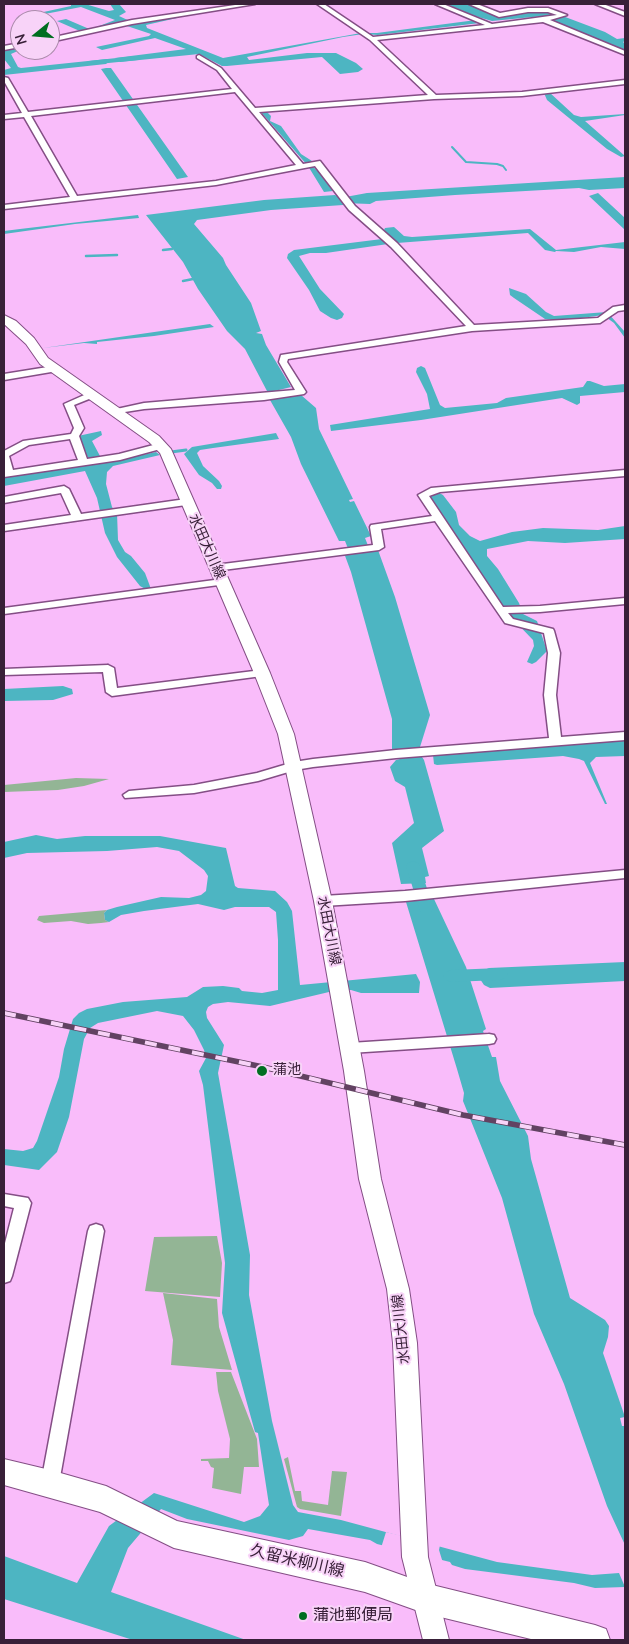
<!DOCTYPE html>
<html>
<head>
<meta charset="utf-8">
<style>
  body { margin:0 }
  #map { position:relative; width:629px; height:1644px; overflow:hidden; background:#f9bcfa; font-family:"Nunito Sans",sans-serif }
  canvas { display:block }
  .frame { position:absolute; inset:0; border:5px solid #382038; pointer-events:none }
  .north { position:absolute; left:10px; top:10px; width:50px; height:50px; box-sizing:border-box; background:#f8d3f8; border:1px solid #ab8bab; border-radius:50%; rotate:253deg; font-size:14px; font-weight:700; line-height:20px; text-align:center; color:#382038 }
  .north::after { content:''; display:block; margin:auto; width:18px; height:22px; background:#006e20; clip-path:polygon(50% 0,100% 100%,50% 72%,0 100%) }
</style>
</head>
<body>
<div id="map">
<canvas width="629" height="1644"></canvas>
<div class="frame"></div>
<div class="north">N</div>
</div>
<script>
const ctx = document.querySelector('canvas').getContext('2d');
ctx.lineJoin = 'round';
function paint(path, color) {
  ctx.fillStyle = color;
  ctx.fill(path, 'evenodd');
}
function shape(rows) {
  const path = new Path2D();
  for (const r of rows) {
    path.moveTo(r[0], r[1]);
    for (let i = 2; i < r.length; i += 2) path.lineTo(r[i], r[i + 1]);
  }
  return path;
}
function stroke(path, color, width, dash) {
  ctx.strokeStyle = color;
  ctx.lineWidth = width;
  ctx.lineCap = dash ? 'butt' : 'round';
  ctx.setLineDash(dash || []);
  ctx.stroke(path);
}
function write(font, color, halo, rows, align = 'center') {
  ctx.font = font + ' "Nunito Sans","Noto Sans JP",sans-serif';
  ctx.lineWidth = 4;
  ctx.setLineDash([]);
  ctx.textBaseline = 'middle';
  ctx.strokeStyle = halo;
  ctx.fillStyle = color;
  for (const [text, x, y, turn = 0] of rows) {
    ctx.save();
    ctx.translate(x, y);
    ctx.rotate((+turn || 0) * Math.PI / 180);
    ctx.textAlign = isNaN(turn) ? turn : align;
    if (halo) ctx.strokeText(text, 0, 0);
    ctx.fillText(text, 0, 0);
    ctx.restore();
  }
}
const green = shape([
  [76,778,109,779,84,786,58,790,4,792,4,785],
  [107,910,104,913,105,920,109,922,101,923,88,924,71,921,44,923,37,920,39,916],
  [217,1236,222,1263,220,1297,145,1291,154,1237],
  [163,1293,217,1299,219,1327,232,1370,171,1365,173,1340],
  [216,1372,231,1372,257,1439,259,1467,244,1467,241,1494,212,1488,214,1468,211,1467,208,1461,201,1461,201,1459,229,1458,230,1439,218,1391],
  [288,1457,295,1491,301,1491,302,1501,328,1505,332,1471,347,1472,341,1516,300,1509,297,1507,284,1459]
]);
const water = shape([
  [71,4,85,4,109,11,114,10,110,4,119,4,126,12,119,16,134,23,175,17,177,18,146,25,147,28,223,58,361,33,377,33,476,20,480,23,378,35,363,34,343,37,247,57,249,60,307,53,336,53,356,63,363,69,358,72,340,74,322,57,227,66,222,66,199,54,120,62,115,58,186,49,155,38,102,50,96,47,149,36,151,34,121,24,82,32,57,21,66,19,87,28,94,28,115,20,81,7,19,19,16,18,71,6],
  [446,4,468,4,496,15,535,12,552,12,605,32,617,39,625,38,625,41,623,42,625,44,625,54,600,44,587,35,543,16,492,21,475,16],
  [14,49,20,50,11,54,18,67,21,68,107,59,109,61,106,64,4,75,4,70,11,68,4,59,4,50],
  [106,68,111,68,188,177,177,179,101,69],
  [549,92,574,115,581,117,625,114,625,115,585,121,625,156,621,157,607,149,547,100,544,93],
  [265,110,271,116,270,121,281,126,301,154,312,161,309,163,324,177,333,191,324,192,308,166,260,111],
  [625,177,625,188,589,190,579,188,455,195,376,201,370,204,343,203,343,205,271,210,197,220,194,224,223,258,226,265,251,303,261,331,256,333,262,334,266,345,291,387,271,392,267,391,245,349,227,331,198,289,183,262,146,215,264,200,335,195,340,198,367,193],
  [598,193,625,218,625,230,589,196],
  [138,215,139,218,75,224,4,234,4,231,20,229],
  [394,227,404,236,412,237,530,229,556,250,625,242,625,249,601,247,574,252,556,251,555,252,545,250,528,233,397,243,384,230,385,228],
  [382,239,388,244,326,253,310,253,299,256,320,289,344,314,342,318,337,320,331,318,320,311,309,290,287,258,288,254,294,250],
  [509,288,526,294,546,312,554,316,607,312,625,332,625,338,614,323,603,315,561,321,545,319,514,298,510,295],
  [210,324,214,327,154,336,97,342,97,344,84,343,43,348],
  [421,366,425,368,440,405,445,408,497,403,506,398,583,387,587,381,590,381,604,386,625,384,625,392,580,396,580,403,577,405,562,398,421,420,331,431,330,425,430,409,427,394,416,372,417,368],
  [291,395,301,395,316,408,319,429,353,499,349,500,350,502,354,501,371,536,365,538,369,548,378,550,395,597,430,715,420,747,415,749,418,757,422,757,424,760,444,831,422,848,429,876,425,877,426,883,401,884,392,843,414,823,405,787,395,781,390,767,396,760,400,759,398,749,392,750,392,719,351,572,344,553,349,551,345,541,339,541,301,464,291,437,270,400],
  [101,431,102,435,92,441,100,456,88,458,78,436],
  [276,433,279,439,213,448,200,450,197,453,203,466,219,481,222,486,221,489,217,489,212,483,199,475,184,454,192,447],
  [156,452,160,455,113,466,107,472,106,484,112,507,117,513,118,540,125,552,131,556,145,573,151,589,147,590,140,586,117,557,105,533,97,498,85,471,4,486,4,478,50,469,120,460],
  [430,488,443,495,456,512,459,525,470,536,480,541,512,532,543,528,598,530,625,526,625,539,565,543,528,541,487,549,487,556,498,569,519,603,523,614,537,621,547,651,536,662,532,664,527,662,534,646,533,640,507,613,424,492],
  [63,686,72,689,73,694,53,700,4,701,4,689],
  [625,739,625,756,596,757,590,763,607,804,605,804,584,761,579,759,563,756,437,765,434,764,433,755],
  [36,835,57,839,85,836,160,836,226,848,235,886,238,888,275,891,287,902,292,911,300,985,416,974,420,982,419,993,361,993,351,990,329,992,270,1006,228,1002,213,1004,208,1007,206,1012,207,1018,224,1045,218,1073,250,1255,249,1295,272,1421,293,1505,298,1512,341,1520,497,1562,592,1575,619,1573,625,1587,595,1588,574,1583,465,1569,452,1565,450,1562,377,1544,370,1540,308,1529,303,1536,289,1540,187,1519,161,1509,128,1548,111,1592,246,1640,133,1640,4,1599,4,1556,77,1583,109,1526,154,1493,244,1522,260,1516,269,1505,258,1433,255,1432,222,1313,225,1263,203,1085,199,1071,206,1058,204,1050,194,1030,183,1016,157,1011,98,1023,90,1028,84,1039,69,1117,57,1152,39,1170,4,1165,4,1149,23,1151,33,1148,37,1141,59,1077,64,1049,73,1019,79,1013,87,1009,123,1002,187,997,203,987,223,986,239,988,242,991,262,993,278,990,278,940,276,912,269,907,235,907,224,910,198,904,144,911,121,915,109,922,105,920,104,913,107,910,117,907,161,897,189,898,201,895,206,891,208,876,204,870,179,851,157,847,107,851,27,853,4,858,4,842],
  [428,896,430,899,434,899,466,967,486,1029,483,1031,492,1057,496,1057,500,1081,528,1136,531,1159,570,1298,605,1320,609,1326,608,1337,603,1353,625,1417,620,1418,622,1426,625,1426,625,1545,607,1506,564,1384,534,1314,502,1198,463,1101,464,1093,457,1069,406,902,410,900],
  [625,962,625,981,490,988,484,985,480,979,482,971,489,968]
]);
const pier = shape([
  [386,1532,440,1545,439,1550,443,1563,381,1548]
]);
const streamFar2 = shape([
  [452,147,466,162,497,164,503,166,506,170]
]);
const streamFar1 = shape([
  [163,250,172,249],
  [86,256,117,255],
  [183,281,193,279]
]);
const stream = shape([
  [171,452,186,450]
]);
const canal = shape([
  [135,56,139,58,138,60,89,65,85,63,89,61,135,56],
  [413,861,418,863,420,866,433,908,431,912,421,912,419,908,406,866,408,863,413,861],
  [500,968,505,970,508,974,505,978,500,980,451,982,446,980,443,976,446,972,451,970,500,968]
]);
const minor = shape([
  [242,4,255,4,132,24,50,42,50,38,132,20,242,4],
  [317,4,324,4,373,37,485,25,435,4,443,4,492,24,557,15,548,12,528,12,499,17,469,4,477,4,500,13,528,8,548,8,567,15,550,20,625,51,625,55,623,54,543,22,377,40,436,95,522,92,625,80,625,84,522,96,434,99,259,112,303,164,320,161,355,206,397,243,474,325,598,318,613,307,625,305,625,310,618,311,600,323,472,331,288,359,287,362,306,392,304,394,264,400,144,409,112,414,112,410,144,403,295,390,279,362,281,355,466,326,391,247,349,210,315,166,216,185,4,209,4,205,70,197,24,117,4,119,4,115,22,113,4,81,4,77,8,78,28,112,232,89,217,70,197,58,197,56,199,55,221,68,255,108,428,95,370,40,317,4],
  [235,92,296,165,216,181,77,196,31,116,235,92],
  [595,4,603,4,625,12,625,16,595,4],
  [20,43,20,47,4,50,4,46,20,43],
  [54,366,57,367,57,371,4,380,4,374,54,366],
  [91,392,94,393,94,397,74,405,84,428,79,436,87,459,119,454,161,443,166,446,164,448,120,460,4,477,4,451,23,441,71,434,74,428,64,404,91,392],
  [70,439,78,460,13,470,9,456,29,445,70,439],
  [625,470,625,476,440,492,429,496,503,607,540,606,625,598,625,604,540,612,508,613,513,619,553,629,554,631,560,653,556,695,561,737,625,732,625,740,396,758,313,767,295,770,258,781,194,793,125,798,123,795,129,791,194,785,257,773,294,762,313,759,396,750,549,738,544,695,548,653,544,633,505,623,435,521,381,529,384,547,379,550,215,571,210,568,215,565,373,545,370,527,371,525,432,516,418,495,431,488,625,470],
  [64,486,69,489,81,514,186,499,191,502,186,505,4,531,4,525,71,515,61,493,4,503,4,497,64,486],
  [222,579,227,582,226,584,4,614,4,608,222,579],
  [108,665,114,668,117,688,262,670,268,673,262,676,112,696,106,692,103,672,4,675,4,669,108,665],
  [625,870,625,878,405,901,323,906,318,904,316,901,318,898,323,896,405,891,625,870],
  [489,1034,494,1035,496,1039,494,1043,489,1044,350,1053,345,1052,343,1048,345,1044,350,1043,489,1034],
  [4,1194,28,1198,31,1203,12,1276,10,1281,4,1283,4,1247,14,1208,4,1206,4,1194],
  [96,1224,102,1226,104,1231,59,1483,56,1489,50,1491,44,1489,41,1483,88,1231,90,1226,96,1224]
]);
const secondary = shape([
  [4,315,16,321,34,338,48,358,159,436,171,449,270,673,294,734,332,901,364,1071,381,1179,409,1289,417,1343,428,1557,449,1640,423,1640,402,1557,393,1343,387,1289,359,1179,344,1071,314,901,278,734,254,673,160,453,149,442,40,364,26,344,4,324,4,315]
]);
const primary = shape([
  [4,1459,50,1470,106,1486,177,1521,365,1562,424,1583,595,1625,606,1629,610,1640,535,1640,424,1613,365,1592,174,1548,100,1512,4,1485,4,1459]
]);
const rail = shape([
  [4,1013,263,1067,463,1115,625,1145]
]);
const markers = [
  [262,1071,6,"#006e20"],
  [303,1616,5,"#006e20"]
];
const streetNames = [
  ["水田大川線",206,547,66],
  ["水田大川線",328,931,79],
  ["水田大川線",402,1329,-96]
];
const poiNames = [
  ["蒲池",273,1071]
];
const nearStreetnames = [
  ["久留米柳川線",297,1562,13]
];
const nearPoinames = [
  ["蒲池郵便局",313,1616]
];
paint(green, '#93b595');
paint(water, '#4db5c2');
paint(pier, '#f9bcfa');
stroke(streamFar2, '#4db5c2', 2);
stroke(streamFar1, '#4db5c2', 2.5);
stroke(stream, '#4db5c2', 3);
paint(canal, '#4db5c2');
stroke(minor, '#844e85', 3);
stroke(secondary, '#844e85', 2);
stroke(primary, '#844e85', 2);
paint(minor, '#fff');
paint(secondary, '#fff');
paint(primary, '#fff');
stroke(rail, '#624262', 5.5);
stroke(rail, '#f8d3f8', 4, [12]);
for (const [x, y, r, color] of markers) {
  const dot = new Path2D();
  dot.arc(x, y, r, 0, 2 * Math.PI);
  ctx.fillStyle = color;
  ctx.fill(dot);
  stroke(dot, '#f8d3f8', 2);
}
write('14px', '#382038', '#f8d3f8', streetNames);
write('14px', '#382038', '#f8d3f8', poiNames, 'left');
write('16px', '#382038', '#f8d3f8', nearStreetnames);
write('16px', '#382038', '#f8d3f8', nearPoinames, 'left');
</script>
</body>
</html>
